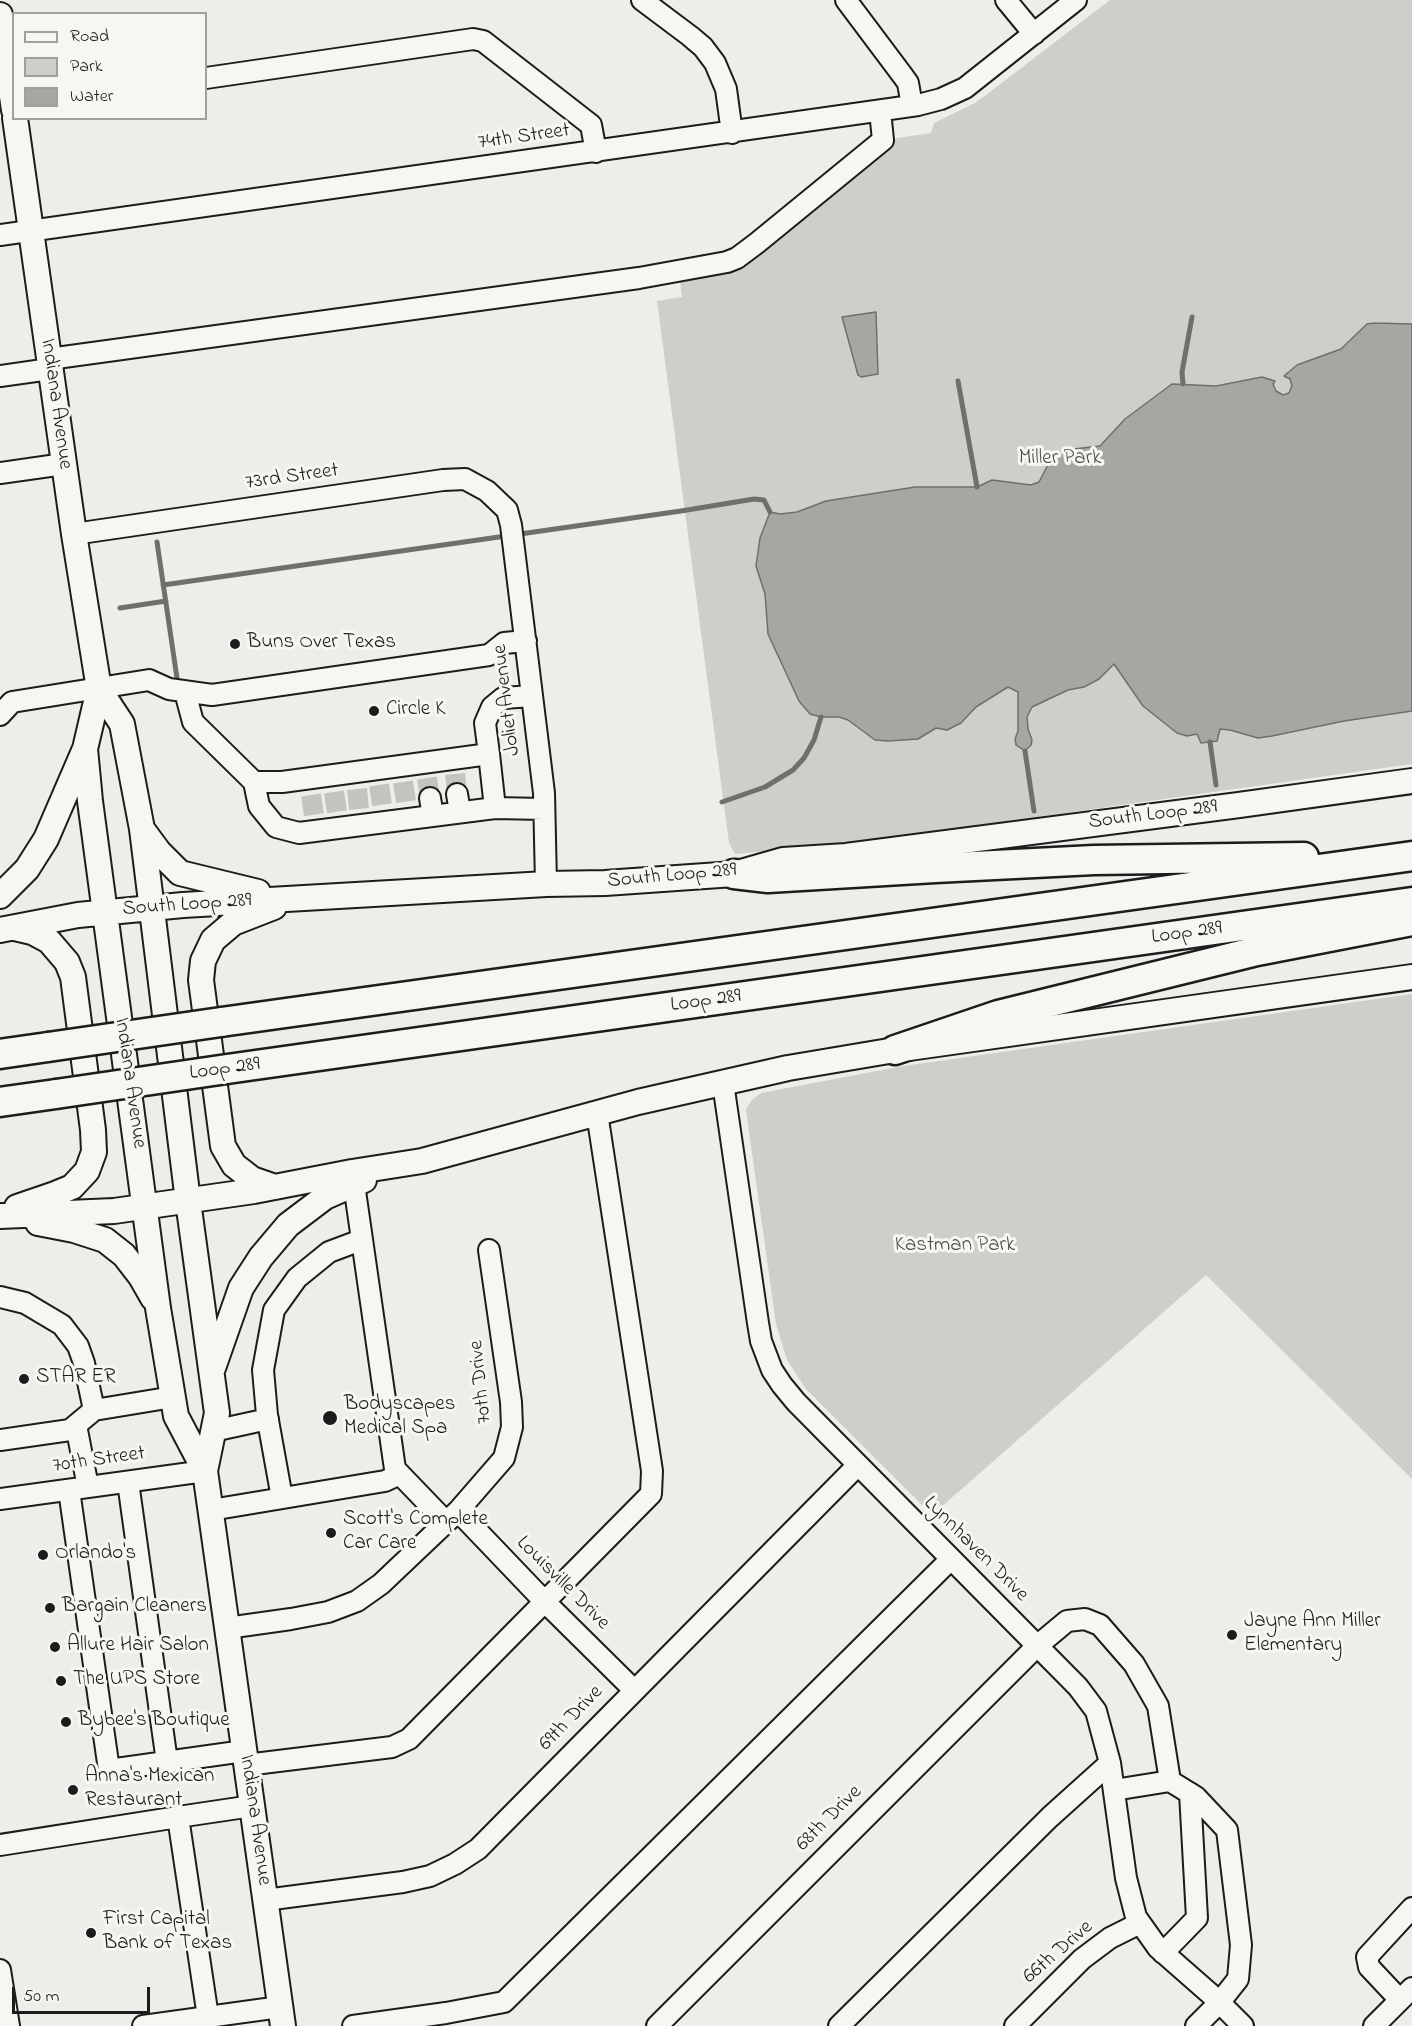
<!DOCTYPE html>
<html>
<head>
<meta charset="utf-8">
<style>
	body { margin:0 }
	#map { position:relative; width:1412px; height:2026px; overflow:hidden; background:#edede9; font-family:"Indie Flower",sans-serif }
	canvas { display:block }
	.legend { position:absolute; left:12px; top:12px; width:195px; height:108px; box-sizing:border-box; background:#f6f6f2; border:2px solid #9f9f9c; margin:0; padding:8px 10px; list-style:none; font-size:18px; color:#1c1c1c }
	.legend li { display:flex; align-items:center; gap:12px; height:30px }
	.legend b { width:30px; border:2px solid #9f9f9c }
	.scale { position:absolute; left:12px; top:1987px; width:138px; height:27px; box-sizing:border-box; border:3px solid #1c1c1c; border-top:0; padding-left:8px; font-size:18px; line-height:21px; white-space:nowrap; color:#1c1c1c; -webkit-text-stroke:4px #f6f6f2; paint-order:stroke }
</style>
</head>
<body>
<div id="map">
<canvas width="1412" height="2026"></canvas>
<ul class="legend">
<li><b style="height:8px;background:#f6f6f2"></b>Road</li>
<li><b style="height:16px;background:#cececb"></b>Park</li>
<li><b style="height:16px;background:#a6a6a3"></b>Water</li>
</ul>
<div class="scale">50 m</div>
</div>
<script>
const c = document.querySelector('canvas').getContext('2d');
c.lineJoin = 'round';
function fillPath(path, color) {
  c.fillStyle = color;
  c.fill(path, 'evenodd');
}
function shape(rows) {
  const path = new Path2D();
  for (const r of rows) {
    path.moveTo(r[0], r[1]);
    for (let i = 2; i < r.length; i += 2) path.lineTo(r[i], r[i + 1]);
  }
  return path;
}
function stroke(path, color, width, dash) {
  c.strokeStyle = color;
  c.lineWidth = width;
  c.lineCap = dash ? 'butt' : 'round';
  c.setLineDash(dash || []);
  c.stroke(path);
}
function label(font, color, halo, rows, align = 'center') {
  c.font = font + ' "Indie Flower",sans-serif';
  c.lineWidth = 6;
  c.setLineDash([]);
  c.textBaseline = 'middle';
  c.strokeStyle = halo;
  c.fillStyle = color;
  for (const [text, x, y, turn = 0] of rows) {
    c.save();
    c.translate(x, y);
    c.rotate((+turn || 0) * Math.PI / 180);
    c.textAlign = isNaN(turn) ? turn : align;
    if (halo) c.strokeText(text, 0, 0);
    c.fillText(text, 0, 0);
    c.restore();
  }
}
fillPath(shape([
	[1110,0,1412,0,1412,764,845,844,735,854,729,843,657,301,682,297,680,280,731,273,897,138,931,133,934,123,975,103,986,95],
	[1412,994,1412,1479,1206,1275,932,1515,806,1389,787,1360,776,1324,746,1110,752,1100,761,1093,903,1066]
]), '#cececb');
const water = shape([
	[876,312,878,374,861,377,858,375,842,317,876,312],
	[1375,323,1412,324,1412,711,1344,721,1272,736,1258,738,1230,730,1220,729,1217,741,1201,743,1197,734,1187,736,1177,733,1143,706,1114,664,1099,679,1084,687,1068,690,1032,707,1027,717,1028,729,1032,740,1031,745,1025,751,1016,745,1015,739,1018,731,1018,692,1008,687,976,707,961,723,947,730,936,728,918,739,888,741,875,740,848,720,839,717,821,717,810,714,799,701,768,634,765,594,756,566,760,538,770,512,780,514,797,512,826,501,915,487,977,487,992,480,1031,485,1039,482,1051,459,1065,450,1100,446,1125,419,1172,384,1216,386,1262,377,1275,381,1273,384,1276,391,1283,395,1289,393,1292,386,1290,379,1284,376,1297,365,1341,349,1367,324,1375,323]
]);
fillPath(water, '#a6a6a3');
stroke(water, '#6f6f6d', 1.5);
stroke(shape([
	[958,381,977,487],
	[1183,384,1182,372,1192,317],
	[157,542,178,685],
	[163,585,681,511,754,499,764,500,770,512],
	[120,608,166,601],
	[1210,742,1216,785],
	[1025,751,1034,811],
	[722,802,765,787,793,770,804,758,814,740,821,717]
]), '#6f6f6d', 5);
stroke(shape([
	[455,774,457,794],
	[427,778,430,798],
	[403,782,406,802],
	[379,785,382,805],
	[357,789,359,809],
	[334,792,337,812],
	[311,795,314,815]
]), '#c3c3c0', 20, [20, 10]);
const minor = shape([
	[642,0,690,36,703,47,715,63,726,89,732,133],
	[846,0,903,76,908,83,912,106],
	[1006,0,1034,34],
	[206,78,473,39,483,41,591,125,596,152],
	[0,235,918,105,941,99,965,88,1076,0],
	[49,359,639,278,727,262,737,258,757,243,883,140,880,111],
	[0,376,50,369],
	[0,473,64,464],
	[74,534,443,480,465,479,487,491,507,510,511,525,544,793,546,884],
	[185,692,193,722,254,782,282,782,489,754,485,723,492,707,503,698,532,696],
	[0,715,12,702,149,680,169,689,212,695,489,655,504,643,526,641],
	[489,754,495,808],
	[254,782,259,806,276,827,299,833,495,808,544,809],
	[457,794,460,812],
	[430,798,433,816],
	[723,1083,758,1323,761,1341,772,1370,782,1385,796,1402,1078,1687,1096,1711,1110,1763,1126,1878,1136,1917,1158,1948,1215,1998,1243,2026],
	[354,1184,395,1469,446,1522],
	[0,1297,25,1303,62,1325,78,1346,84,1363,94,1410],
	[76,1425,88,1487],
	[213,1431,268,1419],
	[0,1440,70,1430,94,1410,173,1397],
	[128,1482,167,1762],
	[69,1490,109,1770,244,1751],
	[282,1498,267,1415,263,1370,274,1310,297,1278,329,1252,361,1240],
	[0,1499,205,1471],
	[211,1510,385,1481,400,1474],
	[458,1511,545,1602,634,1690],
	[227,1628,291,1619,328,1612,357,1601,381,1584,458,1511,504,1458,512,1427,511,1402,489,1250],
	[246,1765,392,1747,409,1739,651,1494,652,1471,597,1113],
	[1170,1781,1196,1797,1227,1830,1241,1945,1238,1979,1219,2003,1196,2026],
	[0,1845,178,1817],
	[265,1900,403,1882,430,1876,455,1864,478,1849,858,1465],
	[1163,1953,1197,1918,1190,1793],
	[0,1970,9,2026],
	[1400,2000,1369,1967,1367,1957,1412,1908],
	[208,2017,178,1817,252,1806],
	[143,2026,280,2007],
	[353,2026,446,2013,504,2002,951,1559],
	[657,2026,1037,1646,1067,1621,1085,1619,1100,1625,1134,1664,1158,1706,1170,1781,1114,1790],
	[839,2026,1050,1817,1110,1763],
	[1015,2026,1082,1959,1110,1938,1140,1923],
	[1374,2026,1412,1988]
]);
const major = shape([
	[0,15,14,110],
	[15,118,74,534,99,689,85,749,90,801,158,1308,176,1416,205,1471],
	[99,689,122,724,142,829,188,1201,217,1413,205,1471,283,2026],
	[142,829,159,852,180,873,258,892],
	[0,896,27,869,46,839,84,751],
	[274,907,233,923,213,940,203,961,201,980,223,1146,234,1165,252,1179,275,1187],
	[15,928,32,932,49,941,67,962,73,977,93,1130,94,1152,87,1171,72,1187,55,1194,17,1207],
	[0,930,78,915,183,905,546,884,605,883,734,874,783,860,846,856,1239,805,1412,781],
	[0,1216,114,1211,254,1191,352,1172,422,1161,638,1102,788,1068,895,1050,1412,977],
	[38,1223,74,1230,105,1240,124,1255,141,1277,153,1298],
	[213,1368,241,1288,261,1257,288,1225,325,1197,364,1180]
]);
const highway = shape([
	[734,874,768,878,935,868,1094,860,1304,857],
	[221,1022,1412,856],
	[895,1050,998,1015,1257,951,1412,921],
	[0,1054,48,1047],
	[227,1069,1412,902],
	[0,1102,56,1094]
]);
stroke(minor, '#1c1c1c', 24);
stroke(major, '#1c1c1c', 28);
stroke(highway, '#1c1c1c', 33);
stroke(minor, '#f6f6f2', 20);
stroke(major, '#f6f6f2', 24);
stroke(highway, '#f6f6f2', 28);
const highwayBridge = shape([
	[48,1047,221,1022],
	[56,1094,227,1069]
]);
stroke(highwayBridge, '#1c1c1c', 33, []);
stroke(highwayBridge, '#f6f6f2', 28);
for (const [x, y, r, color] of [
	[235,644,6,"#1c1c1c"],
	[374,711,6,"#1c1c1c"],
	[24,1379,6,"#1c1c1c"],
	[330,1418,8,"#1c1c1c"],
	[331,1533,6,"#1c1c1c"],
	[43,1555,6,"#1c1c1c"],
	[50,1608,6,"#1c1c1c"],
	[1232,1635,6,"#1c1c1c"],
	[55,1647,6,"#1c1c1c"],
	[61,1681,6,"#1c1c1c"],
	[66,1722,6,"#1c1c1c"],
	[73,1790,6,"#1c1c1c"],
	[91,1933,6,"#1c1c1c"]
]) {
  const dot = new Path2D();
  dot.arc(x, y, r, 0, 2 * Math.PI);
  c.fillStyle = color;
  c.fill(dot);
  stroke(dot, '#f6f6f2', 2);
}
label('21px', '#1c1c1c', '#f6f6f2', [
	["74th Street",524,138,-8],
	["Indiana Avenue",55,404,82],
	["73rd Street",292,478,-8],
	["Joliet Avenue",508,700,-97],
	["South Loop 289",1153,816,-7],
	["South Loop 289",672,877,-5],
	["South Loop 289",187,906,-4],
	["Loop 289",1187,934,-8],
	["Loop 289",706,1002,-8],
	["Loop 289",225,1070,-8],
	["Indiana Avenue",129,1083,82],
	["70th Drive",482,1382,-96],
	["70th Street",99,1461,-8],
	["Lynnhaven Drive",975,1550,45],
	["Louisville Drive",562,1584,45],
	["69th Drive",572,1719,-46],
	["68th Drive",830,1819,-45],
	["Indiana Avenue",254,1820,82],
	["66th Drive",1059,1953,-41]
]);
label('21px', '#515151', '#f6f6f2', [
	["Miller Park",1060,460],
	["Kastman Park",955,1247]
]);
label('21px', '#1c1c1c', '#f6f6f2', [
	["Buns Over Texas",247,644],
	["Circle K",386,711],
	["STAR ER",36,1379],
	["Bodyscapes",344,1406],
	["Medical Spa",344,1430],
	["Scott's Complete",343,1521],
	["Car Care",343,1545],
	["Orlando's",55,1555],
	["Bargain Cleaners",62,1608],
	["Jayne Ann Miller",1244,1623],
	["Elementary",1244,1647],
	["Allure Hair Salon",67,1647],
	["The UPS Store",73,1681],
	["Bybee's Boutique",78,1722],
	["Anna's Mexican",85,1778],
	["Restaurant",85,1802],
	["First Capital",103,1921],
	["Bank of Texas",103,1945]
], 'left');
</script>
</body>
</html>
